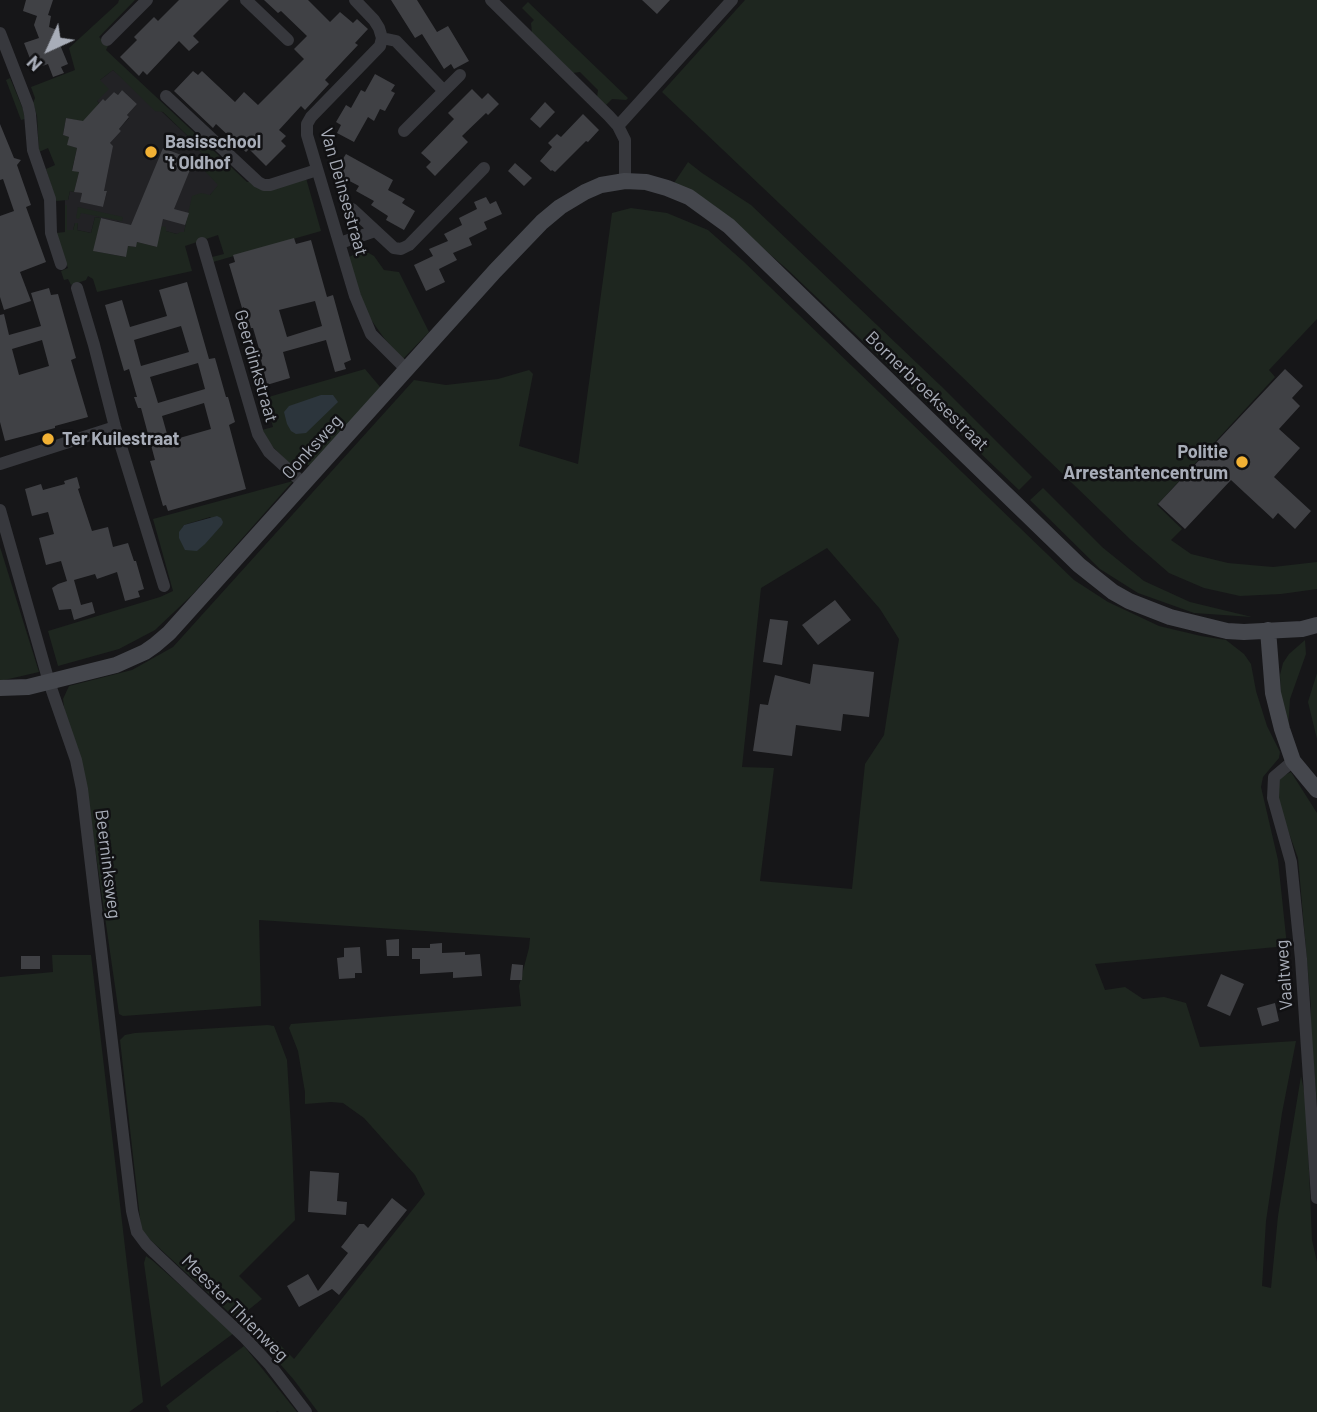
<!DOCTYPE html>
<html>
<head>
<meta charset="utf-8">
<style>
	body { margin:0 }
	#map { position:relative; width:1317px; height:1412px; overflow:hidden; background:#161618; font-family:Barlow,sans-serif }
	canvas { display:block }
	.north { position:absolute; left:14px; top:14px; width:70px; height:70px; -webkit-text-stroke:5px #111113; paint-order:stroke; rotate:225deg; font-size:19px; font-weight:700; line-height:28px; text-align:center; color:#a8adb8 }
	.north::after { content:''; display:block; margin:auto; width:24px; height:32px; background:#a8adb8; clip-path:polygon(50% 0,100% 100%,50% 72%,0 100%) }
</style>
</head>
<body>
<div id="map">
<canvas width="1317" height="1412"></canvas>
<div class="north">N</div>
</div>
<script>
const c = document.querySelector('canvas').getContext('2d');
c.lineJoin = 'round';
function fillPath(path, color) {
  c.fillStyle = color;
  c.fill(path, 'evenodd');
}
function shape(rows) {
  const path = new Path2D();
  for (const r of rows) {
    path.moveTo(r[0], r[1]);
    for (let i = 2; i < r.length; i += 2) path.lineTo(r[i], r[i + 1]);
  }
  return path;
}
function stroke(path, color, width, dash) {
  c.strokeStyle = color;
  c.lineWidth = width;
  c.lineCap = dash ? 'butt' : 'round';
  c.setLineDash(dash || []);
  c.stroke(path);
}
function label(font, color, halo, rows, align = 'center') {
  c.font = font + ' Barlow,sans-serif';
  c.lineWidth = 5;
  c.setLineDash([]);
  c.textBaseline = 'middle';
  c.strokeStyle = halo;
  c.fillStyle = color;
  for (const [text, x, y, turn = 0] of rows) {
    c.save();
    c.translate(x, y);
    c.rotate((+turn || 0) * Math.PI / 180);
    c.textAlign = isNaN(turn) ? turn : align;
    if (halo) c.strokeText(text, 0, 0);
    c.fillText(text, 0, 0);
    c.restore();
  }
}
fillPath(shape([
	[113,70,162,112,192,140,195,146,208,159,202,167,219,185,210,195,189,213,184,232,177,234,165,231,166,228,139,231,120,222,95,217,91,233,77,230,78,223,75,223,73,230,67,230,67,205,65,205,65,200,68,200,70,191,82,193,81,202,103,207,107,192,104,191,104,144,110,143,121,131,119,129,129,118,127,115,137,104,122,90,118,95,114,92,105,101,99,103,97,101,100,80]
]), '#222225');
fillPath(shape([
	[119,0,135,0,99,37,108,46,106,50,247,182,306,178,321,231,213,262,212,257,224,254,218,235,185,246,192,271,97,292,93,279,88,276,86,280,71,285,68,279,64,280,61,271,68,268,56,237,56,233,65,232,65,205,67,205,67,230,73,230,75,223,78,223,77,230,91,233,95,217,101,218,94,251,125,257,128,246,135,247,137,242,157,247,141,222,166,227,166,231,177,234,180,232,184,232,192,196,201,193,210,195,218,185,201,167,207,159,195,146,192,140,163,112,155,111,113,70,100,80,109,89,97,101,99,103,86,122,66,118,63,135,69,137,68,145,77,148,72,170,79,172,74,192,70,191,68,200,56,201,46,169,55,165,48,148,39,152,37,116,33,103,35,98,31,87,75,70,69,48,118,3],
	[745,0,1317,0,1317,319,1269,370,1275,377,1157,505,1182,529,1171,540,1191,554,1228,563,1273,567,1317,562,1317,589,1281,594,1240,596,1204,588,1169,573,1131,540,958,373,662,92],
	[528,2,628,98,626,100,612,99,606,105,597,97,598,90,580,72,573,73,532,33,531,23,534,20,522,8],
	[10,78,23,109,25,119,21,120,6,80],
	[688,162,702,173,751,205,941,386,1032,477,1019,490,788,270,712,204,674,183],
	[78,207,123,217,122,221,81,213,79,219,76,218],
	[631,208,667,213,708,230,743,261,1074,580,1108,602,1159,626,1201,636,1226,640,1244,654,1251,664,1256,691,1267,726,1280,752,1279,758,1263,777,1261,787,1278,860,1287,946,1095,964,1105,990,1125,987,1143,999,1164,997,1186,1003,1200,1047,1296,1041,1282,1113,1266,1221,1262,1286,1271,1288,1278,1216,1301,1076,1306,1101,1312,1240,1317,1262,1317,1412,318,1412,294,1380,261,1342,264,1329,294,1359,425,1194,415,1175,364,1118,343,1103,331,1102,305,1104,305,1092,298,1051,289,1028,291,1024,521,1006,519,986,529,948,530,938,259,920,261,1006,123,1016,119,1014,86,786,65,714,63,699,69,686,132,670,173,647,414,380,446,385,498,379,529,370,533,374,519,446,578,464,612,213],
	[827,548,880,609,899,639,884,735,865,764,852,889,760,881,774,768,742,767,761,588],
	[367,252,374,256,384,270,399,272,429,332,403,359,384,338,367,314,345,259,353,255],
	[365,369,381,388,311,465,291,465,266,440,262,430,273,427,265,398],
	[293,481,192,595,155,630,119,649,58,666,48,631,160,597,173,591,153,519],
	[210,517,222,525,197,551,182,528,184,525],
	[1043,488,1102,547,1144,581,1190,602,1252,617,1194,613,1138,593,1100,569,1030,500],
	[0,547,39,672,0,681],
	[1305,640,1306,654,1290,699,1288,728,1281,695,1280,675,1283,663,1289,654],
	[1317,673,1317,739,1308,702],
	[1291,772,1317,813,1317,1106,1311,1031,1311,1007,1298,858,1278,803,1279,778],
	[52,955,91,955,143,1402,129,1412,0,1412,0,977,53,972],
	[268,1025,274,1026,287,1060,292,1145,295,1220,239,1276,262,1299,247,1311,234,1317,144,1234,141,1227,120,1040,125,1035,135,1033],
	[146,1256,153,1261,234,1333,161,1387,144,1263],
	[244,1346,297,1412,279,1412,277,1411,276,1412,170,1412,166,1406,212,1370]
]), '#1e261f');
fillPath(shape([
	[321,395,333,395,338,402,306,433,296,434,291,431,287,424,284,412,289,406],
	[217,516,221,518,223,522,222,525,205,544,197,551,185,550,179,538,179,532,182,528,184,525]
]), '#2c353c');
fillPath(shape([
	[26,0,53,0,48,15,51,16,49,27,57,30,61,39,58,40,68,64,61,67,64,73,53,77,48,64,34,69,24,43,39,38,34,25,37,16,23,11],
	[179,0,229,0,193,36,199,42,189,51,179,41,147,75,143,71,139,76,120,57,137,40,134,37,154,17,158,21],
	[264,0,308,0,330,22,340,12,353,23,357,19,368,29,355,43,358,45,325,80,329,84,305,110,301,106,279,130,286,136,281,141,286,146,266,166,249,149,246,152,216,124,213,128,174,91,193,71,198,75,202,71,235,102,244,92,258,105,304,59,294,49,307,36,281,11,278,13],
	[391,0,417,0,437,32,448,26,469,61,454,69,451,64,444,69,422,34,415,38],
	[642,0,670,0,657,14],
	[375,74,395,85,391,91,395,93,385,111,380,109,374,121,368,117,354,142,337,133,341,125,336,122,346,105,351,108,361,90,365,92],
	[472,89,482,99,488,93,499,104,488,115,486,113,462,136,468,142,435,176,426,167,431,162,421,153,454,119,448,113],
	[122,90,137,104,127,115,129,117,119,129,121,131,110,143,113,146,104,191,107,191,103,207,80,202,82,193,74,192,79,172,72,171,77,148,67,145,69,137,63,135,66,118,83,121,103,99,105,101,114,92,118,95],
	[545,102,555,112,540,128,530,119],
	[583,114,599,130,588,142,586,141,555,172,552,170,551,171,540,161,552,147,548,143,557,134,561,137],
	[0,124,14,158,21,160,17,165,31,205,26,207,46,262,20,272,31,301,4,310,0,297,0,216,14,211,3,179,0,180],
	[163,148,194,160,174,209,189,213,185,225,163,219,157,247,137,242,136,247,128,246,126,257,93,251,101,218,131,225],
	[346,154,393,180,388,190,405,199,402,203,415,211,404,230,386,220,388,216,371,205,374,201,356,191,359,186,340,176,345,168,339,165],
	[515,163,532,178,524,186,508,171],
	[486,197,490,204,496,201,502,214,484,222,487,229,469,238,472,245,453,253,457,260,439,269,445,282,426,291,414,265,433,256,429,249,448,241,444,234,462,225,459,218,477,209,474,202],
	[294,238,296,244,311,240,327,297,333,295,351,360,344,363,346,369,335,372,326,340,283,352,290,378,270,384,267,384,261,360,262,359,253,328,251,328,244,307,242,308,229,264,235,262,233,255],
	[315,301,322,326,287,337,279,310],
	[187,282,209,359,215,358,226,397,228,397,235,422,229,425,246,489,168,511,166,505,163,506,150,461,155,460,141,408,138,408,134,397,137,397,129,369,124,371,105,305,122,300,130,327,167,316,159,290],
	[181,326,189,352,141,366,134,340],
	[198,363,205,389,158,403,150,377],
	[204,403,211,429,169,441,162,416],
	[49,288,51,295,58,294,76,358,71,360,88,417,55,426,55,428,5,441,0,422,0,315,4,314,9,335,41,326,31,293],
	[42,340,49,366,19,375,12,349],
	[1285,369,1303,386,1292,398,1300,406,1279,429,1300,448,1274,477,1311,511,1295,529,1278,513,1273,519,1231,480,1185,529,1158,504],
	[77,477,80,488,78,489,92,531,108,527,113,547,128,543,134,561,136,561,144,589,138,591,140,597,125,601,117,572,97,579,95,574,74,580,81,605,92,602,95,613,74,620,71,609,59,610,52,588,58,584,67,581,61,561,46,565,39,538,54,534,48,512,32,516,25,489,41,484,43,490,65,484,64,481],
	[835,600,851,620,818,645,802,625],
	[770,619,788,621,782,665,763,662],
	[813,664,874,672,869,717,843,714,841,731,796,725,792,756,753,751,760,704,768,705,775,675,810,684],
	[399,939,399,956,387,956,386,940],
	[442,943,442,953,465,952,465,955,480,954,482,976,453,978,453,972,420,974,420,959,412,959,412,948,430,948,430,944],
	[360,947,362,973,355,973,355,978,339,979,337,958,344,957,344,948],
	[21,956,40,956,40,969,21,969],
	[512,964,523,965,522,980,510,980],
	[1221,974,1244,984,1230,1016,1207,1006],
	[1275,1003,1279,1021,1262,1026,1257,1008],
	[310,1171,339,1173,337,1201,347,1202,346,1215,308,1212],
	[392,1198,407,1210,339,1295,332,1289,299,1307,287,1286,308,1274,318,1291,348,1253,341,1247,359,1224,364,1224,368,1228]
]), '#404145');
stroke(shape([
	[246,0,288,40],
	[355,0,374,20,379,28,382,38,380,46,311,117,307,124,307,135,355,296,371,334,407,370],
	[491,0,609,116,618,126,625,140,625,181],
	[0,33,28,105,30,114,33,150,50,199,51,233,61,264],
	[382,38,396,41,444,91],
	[107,40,147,0],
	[166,96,258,182,264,185,270,185,317,170],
	[618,126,732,0],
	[404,131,460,75],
	[352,209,394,248,401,249,409,245,484,168],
	[202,243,258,434,269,452,304,484],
	[340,243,375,231],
	[77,288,94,345,115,427,164,586],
	[0,464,115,427],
	[0,510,49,682,76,760,82,789,132,1211,137,1232,146,1244,155,1253,245,1338,270,1365,306,1412],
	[1293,761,1274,777,1273,798,1291,862,1301,959,1317,1198]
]), '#37383d', 12);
stroke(shape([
	[1268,630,1273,693,1282,729,1293,761,1317,790],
	[0,688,28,687,116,665,145,652,155,645,169,633,495,271,542,222,560,207,585,192,601,185,625,181,646,182,667,188,689,197,729,226,1079,565,1113,592,1129,601,1170,617,1227,631,1244,632,1302,629,1317,625]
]), '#45474d', 16);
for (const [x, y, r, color] of [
	[151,152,7,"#f2b134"],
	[48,439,7,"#f2b134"],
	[1242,462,7,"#f2b134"]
]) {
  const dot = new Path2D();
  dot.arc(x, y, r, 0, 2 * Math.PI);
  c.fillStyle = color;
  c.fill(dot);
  stroke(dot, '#111113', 2.5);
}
label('bold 18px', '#a8adb8', '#111113', [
	["Basisschool",165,142],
	["'t Oldhof",165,163],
	["Ter Kuilestraat",62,439],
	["Politie",1228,452,"right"],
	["Arrestantencentrum",1228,473,"right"]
], 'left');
label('18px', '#a8adb8', '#111113', [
	["Van Deinsestraat",344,192,74],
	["Geerdinkstraat",256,366,74],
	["Bornerbroeksestraat",927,391,44],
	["Oonksweg",312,447,-48],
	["Beerninksweg",108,864,83],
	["Vaaltweg",1284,975,-94],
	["Meester Thienweg",235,1308,45]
]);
</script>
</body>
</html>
